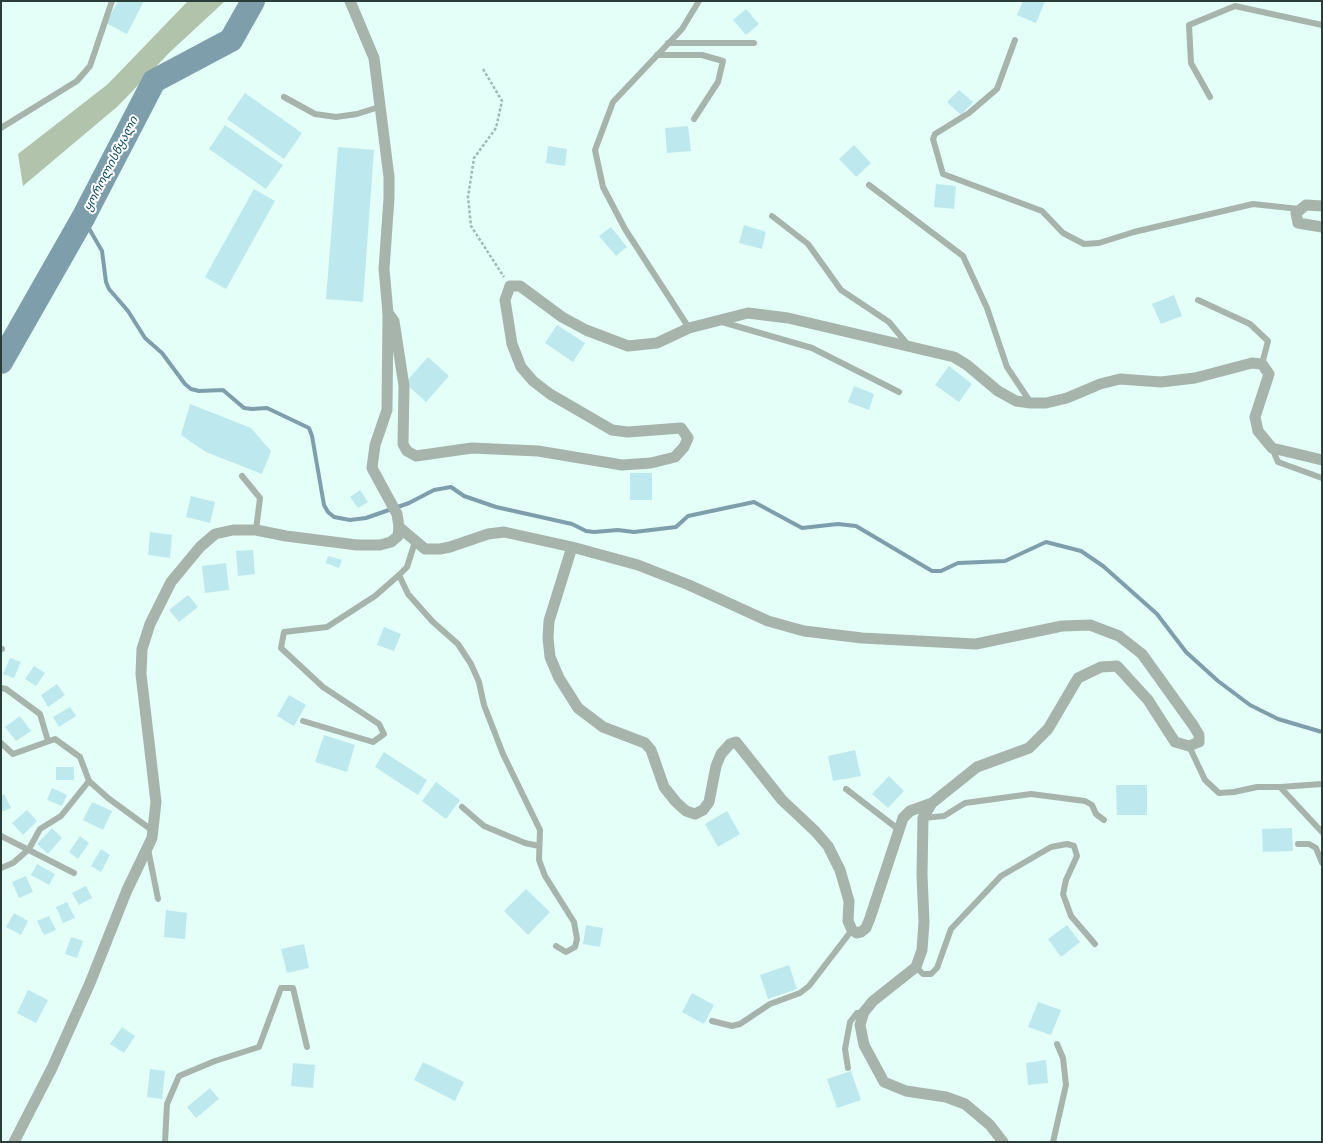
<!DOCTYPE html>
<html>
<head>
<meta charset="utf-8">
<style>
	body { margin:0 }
	#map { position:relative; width:1323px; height:1143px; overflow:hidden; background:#e4fef8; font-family:Figtree,sans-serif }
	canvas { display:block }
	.frame { position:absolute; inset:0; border:2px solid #2b3d39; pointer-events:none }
</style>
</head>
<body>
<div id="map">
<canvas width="1323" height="1143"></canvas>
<div class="frame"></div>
</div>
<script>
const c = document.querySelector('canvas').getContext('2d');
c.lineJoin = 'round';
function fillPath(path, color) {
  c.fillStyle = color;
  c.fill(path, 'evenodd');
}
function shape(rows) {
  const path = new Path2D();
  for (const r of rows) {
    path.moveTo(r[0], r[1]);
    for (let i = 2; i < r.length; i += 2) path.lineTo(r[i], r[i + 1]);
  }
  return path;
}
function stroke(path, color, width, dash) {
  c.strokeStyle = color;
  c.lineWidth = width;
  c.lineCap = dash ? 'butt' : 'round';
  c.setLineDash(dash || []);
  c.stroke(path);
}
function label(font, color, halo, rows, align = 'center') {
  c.font = font + ' Figtree,"Noto Sans Georgian",sans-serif';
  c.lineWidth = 4;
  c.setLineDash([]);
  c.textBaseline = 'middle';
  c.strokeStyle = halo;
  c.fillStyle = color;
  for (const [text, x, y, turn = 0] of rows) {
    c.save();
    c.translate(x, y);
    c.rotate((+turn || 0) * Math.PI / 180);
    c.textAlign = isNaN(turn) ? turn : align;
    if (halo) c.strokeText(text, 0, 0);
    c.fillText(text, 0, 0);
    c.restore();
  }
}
fillPath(shape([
	[188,1,225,1,170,52,118,106,23,186,18,154,108,84]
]), '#b1c3aa');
stroke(shape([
	[83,218,102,251,106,282,109,289,128,311,145,338,162,353,185,384,191,389,199,391,223,390,244,408,252,409,267,408,309,428,312,436,324,505,328,512,334,517,350,520,366,518,409,503,434,490,451,487,464,496,496,507,572,524,586,531,594,532,618,530,634,532,676,527,688,516,754,502,802,528,838,524,856,526,932,571,941,571,958,563,1005,561,1046,542,1081,551,1103,566,1157,614,1186,652,1218,681,1250,705,1278,719,1322,732]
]), '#7f9eac', 4);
stroke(shape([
	[1,362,83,218,154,81,231,40,253,1]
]), '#7f9eac', 24);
fillPath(shape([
	[118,1,144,1,127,34,106,23],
	[1023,1,1045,1,1036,23,1017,15],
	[746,9,759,24,746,35,733,20],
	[959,90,973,102,961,115,947,102],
	[245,93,302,133,284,159,227,119],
	[225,125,283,165,266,189,209,149],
	[688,126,691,151,667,153,665,128],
	[854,145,871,163,856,177,839,159],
	[548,146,567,149,565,166,546,163],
	[338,147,374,150,363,302,326,299],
	[936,184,956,186,954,209,934,207],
	[254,189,275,201,226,289,205,277],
	[744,225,766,232,762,249,739,243],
	[611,227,627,247,616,256,599,236],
	[1174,295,1182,316,1161,324,1152,304],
	[557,325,585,343,573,362,545,343],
	[428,357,449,376,426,402,405,383],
	[949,366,972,384,959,402,935,385],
	[854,386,874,394,869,410,848,402],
	[190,404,251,428,271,451,262,474,206,452,181,435],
	[630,473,652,473,652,500,630,500],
	[360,490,368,502,358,508,350,497],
	[191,496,215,502,210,523,186,517],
	[150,532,172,535,170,558,148,555],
	[253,550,255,574,238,576,236,551],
	[328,556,342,560,339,568,326,563],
	[226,563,229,590,205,593,202,566],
	[188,595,198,607,179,622,169,610],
	[384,627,401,634,394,651,377,645],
	[10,658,21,662,14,678,3,674],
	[34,666,45,673,36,686,25,679],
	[57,684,65,695,48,707,41,695],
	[289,695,306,705,294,726,277,716],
	[70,707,76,716,59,727,53,717],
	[20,716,31,731,16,741,5,727],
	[324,735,355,745,347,772,315,762],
	[855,750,861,776,833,781,828,756],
	[384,752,427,780,418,795,375,767],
	[56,767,74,767,74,780,56,780],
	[889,776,904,791,888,808,872,794],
	[436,782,460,800,446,819,422,801],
	[1116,785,1147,785,1147,815,1117,815],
	[52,788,67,795,62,806,47,800],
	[4,794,11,808,1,812,1,796],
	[92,802,112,811,103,830,83,820],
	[27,810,37,821,23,835,12,823],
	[727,811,740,834,718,847,705,824],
	[52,828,62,838,48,854,37,844],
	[1292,828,1293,851,1263,852,1262,829],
	[80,836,89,843,78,859,69,852],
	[101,849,110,855,101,872,91,866],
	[37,864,55,874,49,885,31,875],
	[26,876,33,892,19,898,12,882],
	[86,886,92,898,79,905,72,893],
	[526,889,550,912,528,935,504,911],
	[67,902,75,918,63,923,56,907],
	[166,910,187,913,185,939,164,937],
	[14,913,28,921,21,935,6,927],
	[49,916,56,930,44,935,37,921],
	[586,925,603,928,600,947,583,944],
	[1067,925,1080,942,1061,957,1048,939],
	[71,937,83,941,77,958,65,954],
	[304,944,309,968,287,973,281,949],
	[789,965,797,989,768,999,760,975],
	[28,990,48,1000,36,1023,17,1013],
	[692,993,714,1005,704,1024,682,1012],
	[1038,1002,1061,1010,1051,1035,1028,1027],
	[122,1027,135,1036,124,1053,110,1044],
	[1046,1060,1048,1083,1028,1085,1026,1063],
	[423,1062,464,1082,455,1101,414,1080],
	[293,1063,315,1065,313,1088,291,1086],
	[150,1069,165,1071,162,1099,147,1097],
	[851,1071,861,1100,837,1108,827,1079],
	[210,1088,219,1099,196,1118,187,1107]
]), '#bde9ee');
stroke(shape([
	[483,69,502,101,496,128,474,158,468,197,471,226,504,277]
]), '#a2b9b4', 2.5, [3, 2]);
stroke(shape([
	[1015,40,997,89,969,113,935,134,933,139,943,174,1042,211,1063,233,1084,244,1099,243,1134,232,1253,204,1299,209],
	[668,43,754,43],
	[657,55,702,55,723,61,718,82,694,119],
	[284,97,315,114,336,117,357,114,379,107],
	[1210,97,1191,63,1189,25,1235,6,1322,25],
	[1,128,77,81,90,66,112,1],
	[869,185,963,256,987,308,1007,367,1031,403],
	[772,216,808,244,841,290,889,322,908,345],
	[1198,300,1250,324,1268,341,1262,364],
	[722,322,812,348,899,392],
	[689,328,625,229,603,187,595,150,613,102,682,29,699,1],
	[1272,448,1278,462,1322,478],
	[242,476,260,498,256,530],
	[415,542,407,567,399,575,408,594,433,622,458,644,471,664,479,682,484,705,503,754,540,830,539,860,545,876,574,922,577,939,575,947,566,952,556,946],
	[1,649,2,649],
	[1,688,6,689,40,714,48,741],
	[303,721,373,742,384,734,379,724,323,687,281,648,284,632,327,627,375,596,399,575],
	[1,743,13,754,55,739,80,757,89,781,108,798,153,831],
	[1189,746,1205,780,1219,793,1234,792,1257,787,1280,787,1322,832],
	[1280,787,1322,784],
	[846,789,898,829],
	[462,807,484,826,525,843,539,846],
	[923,818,944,816,965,803,1031,794,1085,801,1092,805,1096,814,1104,820],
	[1,836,74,873],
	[1298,844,1309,844,1316,848,1322,863],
	[148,849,158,899],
	[1,868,13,863,29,849,40,829,61,816,89,781],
	[916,967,923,974,931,974,937,968,951,929,1001,876,1051,847,1067,844,1074,846,1077,856,1066,880,1063,894,1071,916,1095,944],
	[712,1021,732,1026,740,1024,770,1004,800,993,809,986,852,930],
	[848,1068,845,1049,850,1022,857,1013,864,1012],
	[165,1142,167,1104,179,1076,215,1061,259,1047,281,988,293,988,307,1047],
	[1053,1142,1066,1085,1063,1058,1057,1044]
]), '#a7b4ac', 6);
stroke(shape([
	[350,1,374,58,389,177,389,198,384,269,388,313],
	[399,527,425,549,440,549,450,547,488,534,504,532,572,547,638,565,689,585,768,621,804,631,862,638,976,644,1062,626,1090,625,1119,636,1142,654,1193,725,1199,735,1199,742,1189,746,1175,742,1148,700,1117,666,1101,667,1078,678,1048,729,1029,748,977,767,932,803,910,811,903,818,870,918,866,928,861,932,857,933,852,930,848,921,849,901,840,870,828,846,815,831,782,800,736,742,730,744,721,754,716,766,709,802,703,810,695,814,686,811,676,802,664,787,651,750,645,743,603,727,578,708,559,678,550,657,548,638,549,621,572,547],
	[932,803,923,818,922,875,924,922,922,950,916,967,873,1001,864,1012,860,1025,864,1045,884,1082,906,1091,946,1097,965,1104,990,1125,1003,1142]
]), '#a7b4ac', 11);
stroke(shape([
	[1322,206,1306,205,1296,213,1298,223,1322,227],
	[14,1142,52,1068,90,983,127,890,152,838,156,802,141,674,142,649,150,624,171,582,200,547,215,534,233,530,256,530,286,536,357,545,380,545,391,542,398,536,399,527,397,514,372,468,375,445,387,410,388,313,394,321,404,386,403,444,407,451,416,456,472,448,538,451,622,465,651,463,675,457,684,447,688,438,681,428,628,432,612,430,550,394,533,381,521,367,512,344,505,300,510,286,520,286,562,317,586,330,628,346,657,343,689,328,748,313,788,318,954,357,967,365,998,391,1016,401,1031,403,1046,403,1067,398,1100,384,1120,379,1161,382,1195,378,1252,363,1262,364,1269,374,1255,417,1258,431,1272,448,1322,460]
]), '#a7b4ac', 11);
label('italic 12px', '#0d4c62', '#fff', [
	["ყოროლისწყალი",111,164,-63]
]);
</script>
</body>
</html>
